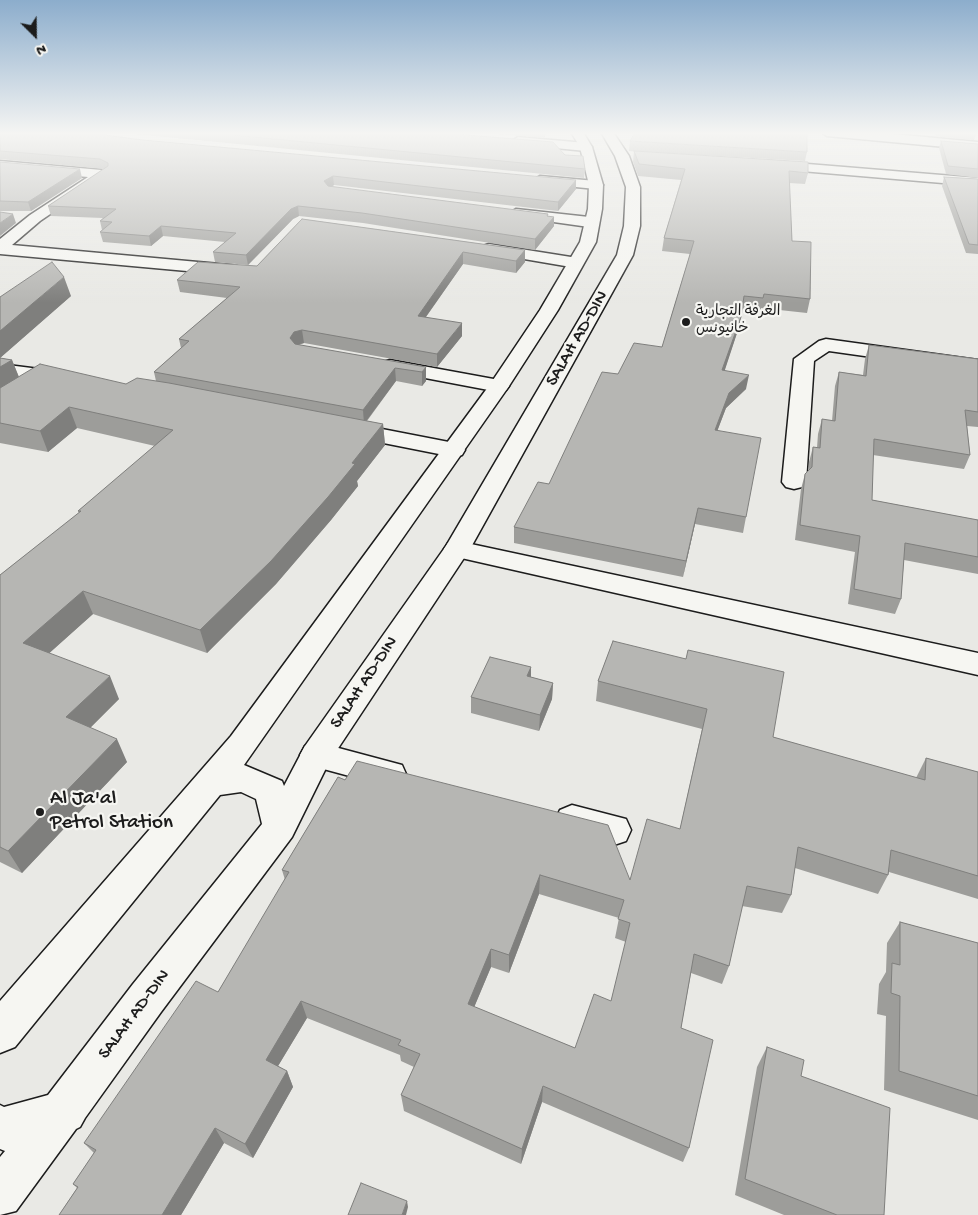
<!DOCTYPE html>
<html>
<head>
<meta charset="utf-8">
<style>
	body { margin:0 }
	#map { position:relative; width:978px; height:1215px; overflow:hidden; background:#e9e9e5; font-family:"Gochi Hand",sans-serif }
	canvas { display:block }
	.north { position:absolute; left:10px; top:10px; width:50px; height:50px; -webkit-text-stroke:4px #f6f6f2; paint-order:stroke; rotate:157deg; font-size:14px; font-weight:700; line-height:20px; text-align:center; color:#1c1c1c }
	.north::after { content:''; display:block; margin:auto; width:18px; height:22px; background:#1c1c1c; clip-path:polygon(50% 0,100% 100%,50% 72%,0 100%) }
</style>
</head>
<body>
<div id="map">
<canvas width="978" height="1215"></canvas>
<div class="north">N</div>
</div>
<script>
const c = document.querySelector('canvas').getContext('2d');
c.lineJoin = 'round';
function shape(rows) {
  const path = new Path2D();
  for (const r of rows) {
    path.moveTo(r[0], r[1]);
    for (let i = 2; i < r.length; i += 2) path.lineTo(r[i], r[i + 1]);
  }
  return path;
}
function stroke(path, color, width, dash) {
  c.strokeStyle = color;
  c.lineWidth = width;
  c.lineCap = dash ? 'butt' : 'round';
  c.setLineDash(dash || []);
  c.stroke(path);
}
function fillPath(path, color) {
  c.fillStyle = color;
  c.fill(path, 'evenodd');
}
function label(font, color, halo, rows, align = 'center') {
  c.font = font + ' "Gochi Hand","Playpen Sans Arabic",sans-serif';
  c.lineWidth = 4.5;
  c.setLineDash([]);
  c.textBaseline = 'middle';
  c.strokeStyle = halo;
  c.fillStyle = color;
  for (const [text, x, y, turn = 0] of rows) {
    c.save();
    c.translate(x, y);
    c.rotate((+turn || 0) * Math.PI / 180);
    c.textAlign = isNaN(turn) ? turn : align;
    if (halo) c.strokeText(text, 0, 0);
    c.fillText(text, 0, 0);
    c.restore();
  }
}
const minor = shape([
	[821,132,872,132,978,142,978,150,827,136,821,132],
	[518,137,586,143,592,147,586,151,514,144,512,141,518,137],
	[0,161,102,170,109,174,40,221,12,245,231,265,237,266,239,270,237,274,231,275,0,254,0,239,30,215,88,177,0,169,0,161],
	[771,161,978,178,978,186,766,168,764,165,771,161],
	[540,176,596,181,603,185,596,189,535,183,533,180,540,176],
	[516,209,589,217,597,222,589,227,511,216,509,213,516,209],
	[489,244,571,257,577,259,579,262,577,265,571,267,483,252,481,249,483,246,489,244],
	[826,339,978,360,978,372,829,351,814,361,806,482,802,487,794,489,786,487,782,482,794,359,819,341,826,339],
	[390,360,499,380,506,382,509,386,506,390,499,392,383,370,380,366,383,362,390,360],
	[0,364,63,372,70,374,73,378,70,382,63,384,0,376,0,364],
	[346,422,454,443,462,445,465,450,462,455,454,457,338,434,335,429,338,424,346,422],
	[457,541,978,653,978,675,448,555,444,549,448,543,457,541],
	[316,742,402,765,406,774,402,783,390,787,305,764,300,755,305,746,316,742],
	[572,805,626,819,631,830,626,841,614,845,560,830,555,820,560,810,572,805]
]);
const highway = shape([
	[571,132,583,132,592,147,603,185,602,209,596,242,558,310,509,386,244,765,282,781,284,786,305,746,446,546,617,255,624,226,626,187,615,156,601,132,613,132,629,156,640,187,640,226,633,255,470,549,329,762,292,837,161,1012,85,1118,80,1127,76,1129,16,1211,0,1215,0,1157,5,1151,0,1149,0,1105,4,1107,48,1095,133,984,262,824,256,799,241,792,220,795,15,1047,0,1053,0,1001,231,736,491,383,540,310,580,242,588,209,589,185,580,147,571,132]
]);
stroke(minor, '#1c1c1c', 3);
stroke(highway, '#1c1c1c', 3);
fillPath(minor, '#f6f6f2');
fillPath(highway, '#f6f6f2');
fillPath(shape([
	[0,132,143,140,576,189,558,211,334,185,331,187,554,217,554,226,535,250,363,223,299,216,293,219,248,265,215,262,213,252,225,242,163,236,151,246,103,242,100,232,102,230,100,221,103,218,51,216,48,206,104,169,0,159],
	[115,132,429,132,565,155,585,169,584,178],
	[474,132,547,132,544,138],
	[935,132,977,132,974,140,936,136],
	[630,141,807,152,805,161,629,151],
	[941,141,978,144,978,178,946,174,939,148],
	[634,151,808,173,805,184,789,183,792,241,810,299,807,313,761,308,760,312,742,309,738,330,724,371,746,389,726,408,717,431,746,517,743,533,695,524,683,577,514,543,514,527,549,484,618,374,662,347,690,254,662,251,664,238,681,180,638,176,633,162],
	[0,162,82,178,31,211,0,211],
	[944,177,978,179,978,254,966,253,942,186],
	[302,219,525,250,525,262,516,273,463,264,426,317,462,336,437,367,304,343,299,345,426,367,426,381,422,386,396,381,367,421,383,424,385,445,357,481,358,486,331,520,276,584,207,653,93,614,49,653,119,699,90,728,127,762,22,873,0,862,0,575,79,513,78,511,155,446,77,428,48,452,0,443,0,297,71,296,0,358,12,360,19,377,126,384,156,381,154,372,181,348,179,339,227,298,180,292,177,280,257,266],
	[869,345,978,359,978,427,967,426,970,455,964,469,873,455,872,500,978,520,978,574,904,560,901,599,895,614,848,604,855,552,795,540,801,489,805,474,809,471,809,462,813,447,817,448,818,434,822,419,832,421,835,386,839,372,863,375,865,359],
	[613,641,773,737,916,778,926,758,978,772,978,899,889,872,888,875,878,894,795,868,791,895,782,913,742,906,729,966,722,984,691,973,681,1028,689,1148,683,1162,542,1102,521,1164,404,1111,401,1095,414,1067,401,1061,400,1055,307,1018,278,1066,287,1071,293,1087,253,1158,224,1143,181,1215,59,1215,77,1188,73,1184,94,1153,84,1143,218,992,285,880,282,870,338,777,630,880,680,829,702,729,596,701,598,681],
	[539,894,619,918,615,938,626,942,611,1001,575,1048,474,1007,491,967,509,973],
	[531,667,531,677,553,683,552,699,539,731,471,713,471,697],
	[900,922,978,943,978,1120,884,1090,886,1016,877,1014,879,984,886,972,887,943],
	[767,1047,884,1215,784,1215,735,1195,757,1067]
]), '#9d9d9a');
fillPath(shape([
	[544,132,547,132,544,138],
	[80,169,82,178,31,211,28,202],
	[333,176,334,185,325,191,324,181],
	[576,180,576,189,558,211,558,202],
	[298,206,299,216,293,219,248,265,246,255,291,209],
	[13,214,16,223,0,236,0,223],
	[554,217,554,226,535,250,535,239],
	[161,226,163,236,151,246,149,236],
	[525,250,525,262,516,273,516,261],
	[463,252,463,264,418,328,418,316],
	[64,277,71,296,0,358,0,331],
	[741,317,738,330,720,385,722,370],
	[462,323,462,336,437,367,437,354],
	[302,330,304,343,296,345,292,351,290,338,294,332],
	[12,360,20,380,0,393,0,367],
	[426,367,426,381,422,386,422,372],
	[395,368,396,381,364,424,363,410],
	[749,375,746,389,726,408,712,445,715,430,729,393],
	[69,407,77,428,48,452,40,431],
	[383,424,385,445,357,481,358,486,331,520,276,584,207,653,200,630,352,463],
	[698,508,695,524,683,577,686,561],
	[83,591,93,614,35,666,23,643],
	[531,667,531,683,527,676],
	[110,676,119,699,78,740,66,717],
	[553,683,552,699,539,731,540,715],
	[117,739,127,762,22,873,8,851],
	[540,875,539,894,509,973,509,955],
	[491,949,491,967,468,1022,468,1004],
	[301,1001,307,1018,272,1076,266,1060],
	[287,1071,293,1087,253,1158,245,1144],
	[543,1086,542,1102,521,1164,522,1149],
	[215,1128,224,1143,181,1215,162,1215],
	[407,1201,408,1207,406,1215,402,1215]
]), '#7f7f7d');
const building = shape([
	[0,132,81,132,143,140,576,180,558,202,333,176,324,181,328,186,548,214,547,216,554,217,535,239,362,213,298,206,291,209,246,255,213,252,236,233,161,226,149,236,100,232,112,222,100,221,116,209,48,206,108,166,108,163,100,159,0,151,0,132],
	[201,132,429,132,553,142,565,155,583,156,585,169,201,132],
	[635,132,807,132,807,152,630,141,635,132],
	[941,141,978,144,978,169,948,166,941,141],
	[634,151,808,162,808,173,789,171,792,241,811,242,810,299,764,294,763,298,744,296,741,317,722,370,749,375,729,393,715,430,761,438,746,517,698,508,686,561,514,527,538,482,549,484,602,372,618,374,634,343,662,347,694,241,664,238,685,169,639,164,634,151],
	[0,162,80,169,28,202,0,201,0,162],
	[944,177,978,179,978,245,969,244,944,177],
	[0,212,13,214,0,223,0,212],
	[302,219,525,250,516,261,463,252,418,316,462,323,437,354,302,330,294,332,290,338,295,344,426,367,422,372,395,368,363,410,154,372,189,341,179,339,240,287,177,280,198,262,257,266,302,219],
	[52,262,64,277,0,331,0,297,52,262],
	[869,345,978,359,978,412,965,410,970,455,874,439,872,500,978,520,978,557,905,543,901,599,854,589,860,536,800,525,805,474,812,467,813,447,820,448,822,419,835,421,839,372,866,376,869,345],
	[0,358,12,360,0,367,0,358],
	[40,364,126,384,137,378,169,383,383,424,352,463,355,464,328,497,271,561,200,630,83,591,23,643,110,676,66,717,117,739,8,851,0,847,0,575,81,511,78,511,173,430,69,407,40,431,0,423,0,388,40,364],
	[613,641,686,659,688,650,784,672,773,737,925,780,926,758,978,772,978,876,891,850,888,875,798,847,791,895,747,886,729,966,694,954,681,1028,713,1040,689,1148,543,1086,522,1149,401,1095,420,1054,398,1045,401,1040,301,1001,266,1060,287,1071,245,1144,215,1128,162,1215,59,1215,78,1187,73,1184,96,1150,84,1143,196,981,218,992,289,872,282,870,338,777,345,780,357,761,608,825,630,880,647,819,680,829,707,709,598,681,613,641],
	[540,875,624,900,618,919,630,923,611,1001,594,994,575,1048,468,1004,491,949,509,955,540,875],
	[490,657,531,667,527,676,553,683,540,715,471,697,490,657],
	[900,922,978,943,978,1096,899,1071,900,996,891,993,892,963,900,965,900,922],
	[767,1047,804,1060,801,1076,890,1108,884,1215,837,1215,745,1179,767,1047],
	[361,1183,407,1201,402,1215,348,1215,361,1183]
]);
fillPath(building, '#b6b6b3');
stroke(building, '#7f7f7d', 1);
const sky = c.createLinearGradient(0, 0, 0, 303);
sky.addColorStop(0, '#8cadcc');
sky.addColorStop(0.44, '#f5f5f3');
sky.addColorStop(1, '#f5f5f300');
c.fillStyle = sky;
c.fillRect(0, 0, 978, 303);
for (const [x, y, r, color] of [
	[686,322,5,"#1c1c1c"],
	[40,812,5,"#1c1c1c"]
]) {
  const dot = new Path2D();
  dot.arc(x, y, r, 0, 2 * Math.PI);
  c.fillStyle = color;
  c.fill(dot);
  stroke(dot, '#f6f6f2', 2);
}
label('15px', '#1c1c1c', '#f6f6f2', [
	["الغرفة التجارية",696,313],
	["خانيونس",696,330]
], 'left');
label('18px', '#1c1c1c', '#f6f6f2', [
	["SALAH AD-DIN",578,339,-60],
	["SALAH AD-DIN",365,683,-56],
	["SALAH AD-DIN",135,1015,-53]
]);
label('21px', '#1c1c1c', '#f6f6f2', [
	["Al Ja'al",50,800],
	["Petrol Station",50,824]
], 'left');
</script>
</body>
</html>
